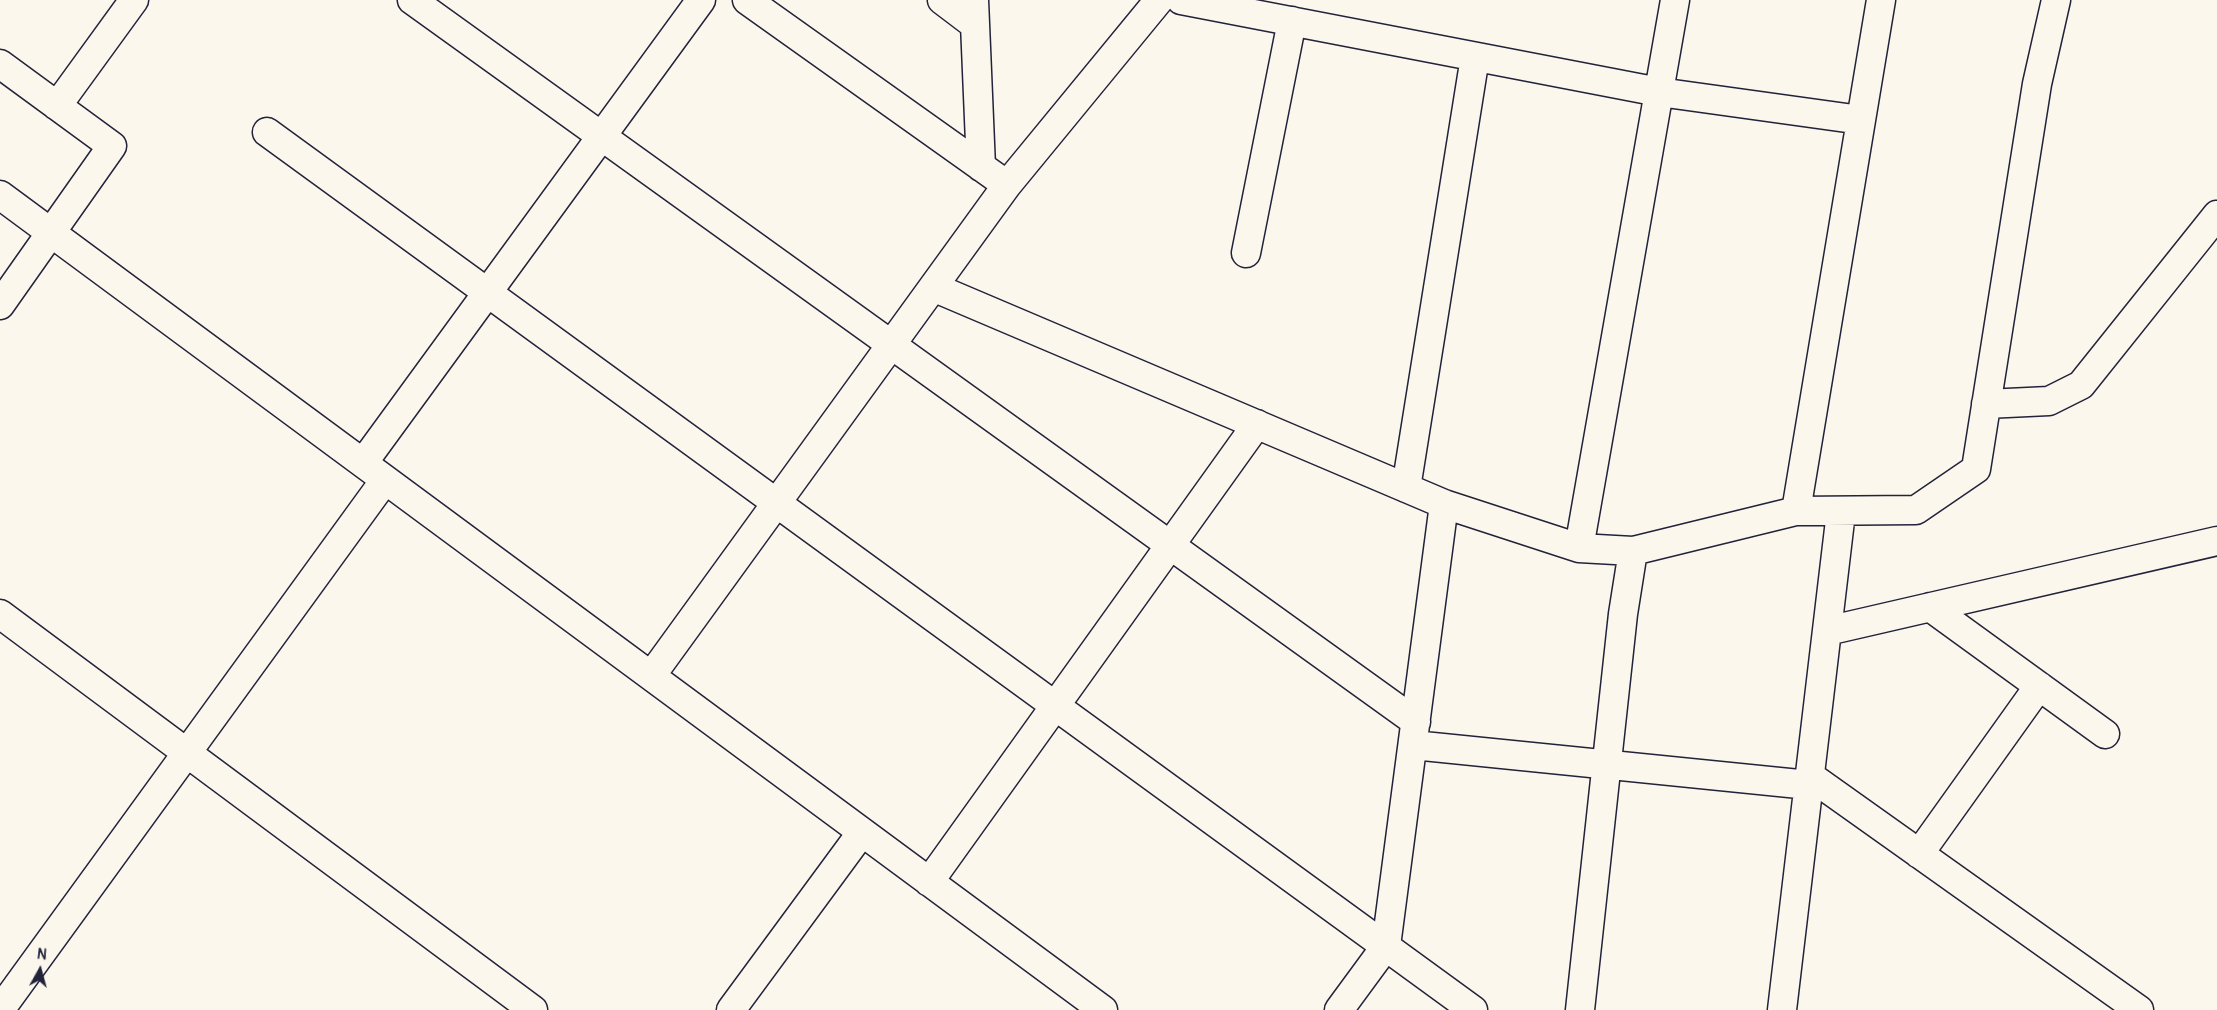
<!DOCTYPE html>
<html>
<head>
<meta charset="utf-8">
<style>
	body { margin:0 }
	#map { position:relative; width:2217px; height:1010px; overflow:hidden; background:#fbf7ec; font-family:Pangolin,sans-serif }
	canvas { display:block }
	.north { position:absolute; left:15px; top:945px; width:50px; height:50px; -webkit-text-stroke:4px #fbf7ec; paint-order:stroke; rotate:7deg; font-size:14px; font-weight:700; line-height:20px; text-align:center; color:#22223b }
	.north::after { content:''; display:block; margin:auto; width:18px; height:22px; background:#22223b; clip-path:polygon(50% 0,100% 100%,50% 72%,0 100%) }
</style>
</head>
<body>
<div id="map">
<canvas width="2217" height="1010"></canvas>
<div class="north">N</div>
</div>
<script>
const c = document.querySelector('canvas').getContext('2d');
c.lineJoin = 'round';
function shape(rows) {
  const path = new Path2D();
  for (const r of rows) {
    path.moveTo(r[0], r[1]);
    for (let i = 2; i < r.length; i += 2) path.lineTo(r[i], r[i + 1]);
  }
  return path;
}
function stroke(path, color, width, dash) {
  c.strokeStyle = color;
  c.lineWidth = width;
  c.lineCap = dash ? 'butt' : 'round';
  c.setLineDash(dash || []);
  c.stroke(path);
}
const minor = shape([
	[412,0,1416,722],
	[747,0,1007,185],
	[942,0,975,25],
	[974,0,981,167],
	[1181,0,1659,92,1861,120],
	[0,64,112,146,0,305],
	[57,106,134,0],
	[267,132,1473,1010],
	[0,195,1103,1010],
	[1246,253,1292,21],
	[933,287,1444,504,1579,548,1633,551,1796,511,1916,510,1976,469,2037,84,2056,0],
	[1986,404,2049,401,2081,385,2217,215],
	[363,463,701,0],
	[1406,488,1475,57],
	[1796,511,1881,0],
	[1579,548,1675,0],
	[1930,607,2105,734],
	[0,614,533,1010],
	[1827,631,2217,541],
	[651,676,1007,185,1159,0],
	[1413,745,1809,785],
	[1810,776,2139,1010],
	[1919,854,2039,686],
	[929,882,1257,424],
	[0,1010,385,480],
	[731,1010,862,832],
	[1339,1010,1386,946,1444,504],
	[1580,1010,1623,614,1633,551],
	[1782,1010,1841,512]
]);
stroke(minor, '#22223b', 31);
stroke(minor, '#fbf7ec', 28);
</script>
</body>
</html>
